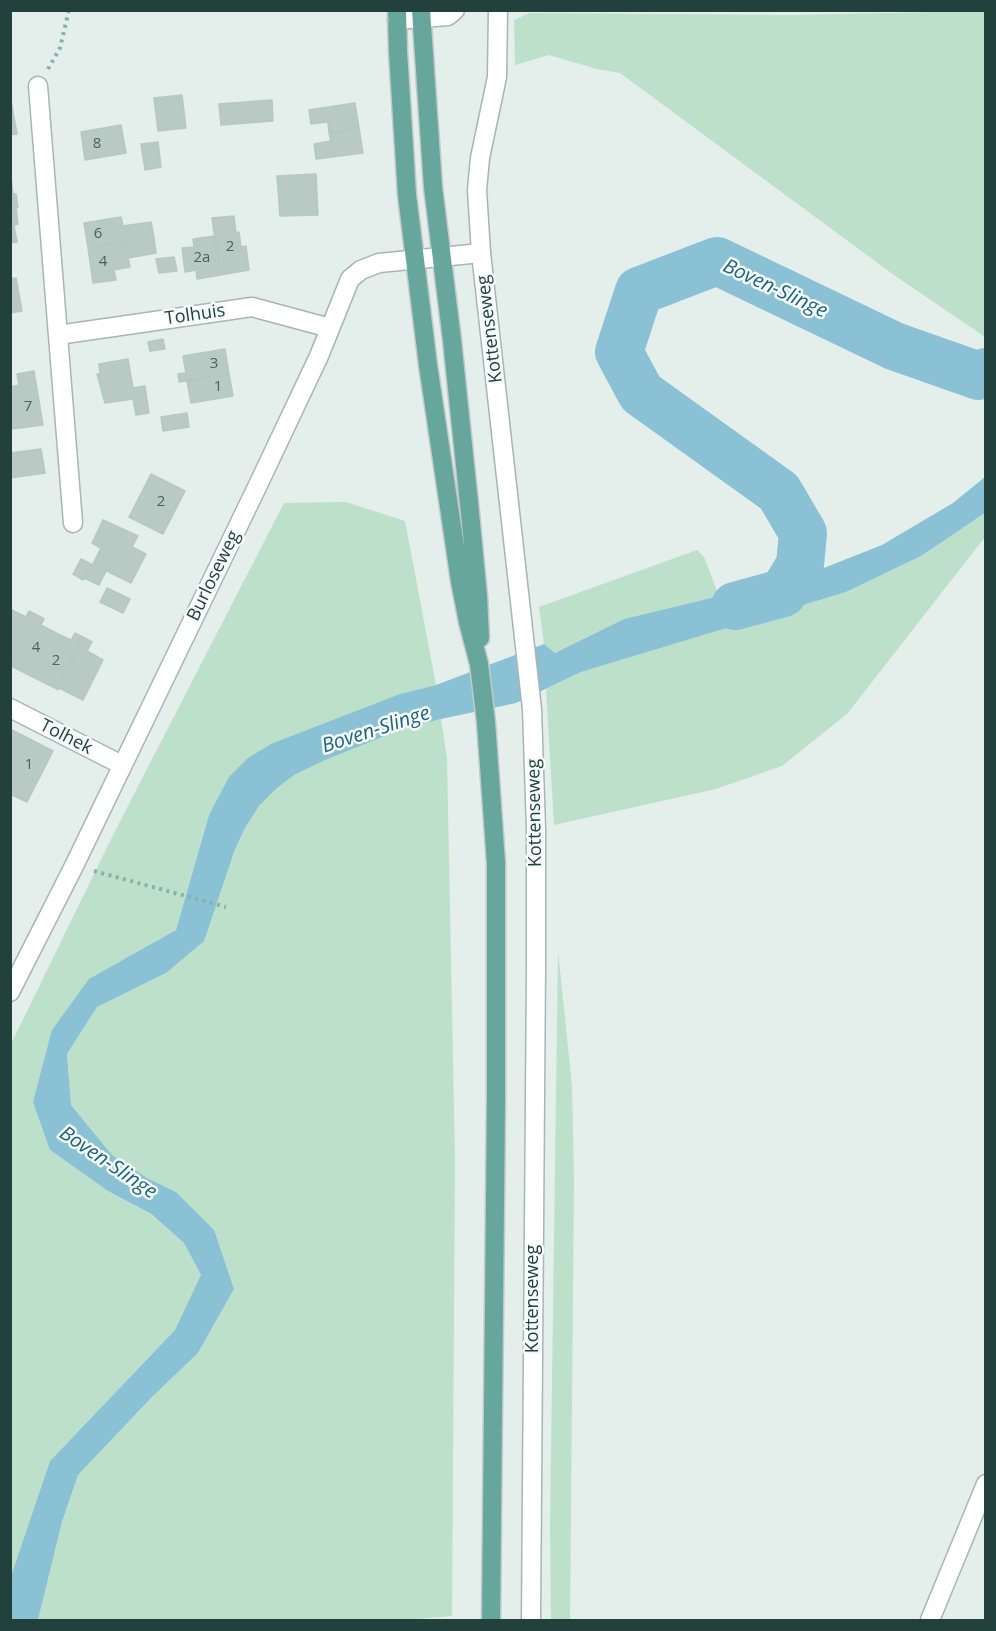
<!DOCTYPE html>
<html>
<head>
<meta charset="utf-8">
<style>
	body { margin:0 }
	#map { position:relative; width:996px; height:1631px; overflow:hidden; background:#e4eeeb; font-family:"Open Sans",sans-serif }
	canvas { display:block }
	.frame { position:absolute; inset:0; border:12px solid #22413c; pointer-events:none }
</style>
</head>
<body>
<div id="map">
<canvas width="996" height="1631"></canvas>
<div class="frame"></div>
</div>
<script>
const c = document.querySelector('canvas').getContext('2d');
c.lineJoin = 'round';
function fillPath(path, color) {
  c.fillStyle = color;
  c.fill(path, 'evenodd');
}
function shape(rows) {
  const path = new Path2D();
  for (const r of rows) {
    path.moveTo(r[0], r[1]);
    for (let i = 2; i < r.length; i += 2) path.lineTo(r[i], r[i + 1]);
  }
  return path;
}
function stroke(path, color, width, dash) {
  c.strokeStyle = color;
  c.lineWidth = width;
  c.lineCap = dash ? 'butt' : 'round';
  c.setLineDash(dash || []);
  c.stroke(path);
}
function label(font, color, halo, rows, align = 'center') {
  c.font = font + ' "Open Sans",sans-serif';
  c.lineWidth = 5;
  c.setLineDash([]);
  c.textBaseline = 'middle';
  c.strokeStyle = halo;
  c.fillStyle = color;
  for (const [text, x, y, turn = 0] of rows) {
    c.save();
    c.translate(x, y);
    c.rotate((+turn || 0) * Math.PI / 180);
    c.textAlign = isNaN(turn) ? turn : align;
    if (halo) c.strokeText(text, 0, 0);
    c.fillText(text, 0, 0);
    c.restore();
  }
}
fillPath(shape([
	[985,11,985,337,894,275,620,73,597,69,549,55,515,65,514,20,529,13,791,15],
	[346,502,405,521,436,685,400,694,209,815,176,930,153,943,52,1030,50,1150,108,1191,150,1214,184,1243,201,1275,200,1298,175,1330,50,1461,11,1576,11,1044,115,831,284,503],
	[985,513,985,537,847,714,782,766,716,789,554,825,546,689,581,672,846,592,921,556],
	[697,550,704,557,719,596,624,619,555,653,544,644,539,607],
	[441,719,447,758,455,1161,452,1616,407,1620,38,1620,62,1522,78,1475,151,1398,198,1353,234,1289,213,1230,176,1192,147,1178,112,1155,71,1105,67,1054,97,1007,166,973,228,866,245,828,259,806,276,789,294,775,324,760,400,730],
	[558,951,572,1086,574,1180,570,1620,551,1620,550,1526]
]), '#bce0ca');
fillPath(shape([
	[985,477,985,513,921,556,846,592,581,672,516,703,441,719,400,730,325,760,294,775,276,789,259,806,245,828,234,852,204,941,166,973,97,1007,67,1054,71,1105,112,1155,147,1178,176,1192,214,1230,234,1289,198,1353,151,1398,78,1475,62,1522,38,1620,11,1620,11,1576,50,1461,175,1330,201,1275,184,1243,151,1214,108,1191,50,1150,33,1102,52,1030,89,979,176,930,209,815,229,777,248,758,271,744,400,694,436,685,544,644,555,653,624,619,806,575,882,545,953,503]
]), '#8ac1d5');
stroke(shape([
	[735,606,783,593,800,565,803,533,779,492,641,393,619,352,639,291,717,261,894,346,979,376,986,372]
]), '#8ac1d5', 48);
const building = shape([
	[10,95,17,134,10,135,10,95],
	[182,95,186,128,158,131,154,98,182,95],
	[272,100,273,121,221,125,219,104,272,100],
	[355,103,359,128,329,133,328,122,311,124,309,110,355,103],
	[121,125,126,153,85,160,81,132,121,125],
	[359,128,363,153,316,159,314,144,331,141,329,133,359,128],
	[158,142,161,167,145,170,141,144,158,142],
	[316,174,318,215,280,216,277,176,316,174],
	[11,177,13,194,16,194,18,207,16,208,18,224,14,225,17,242,10,243,11,177],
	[234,216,236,233,239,232,241,247,246,246,249,270,220,275,212,218,234,216],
	[121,217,123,226,151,222,154,238,88,248,84,223,121,217],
	[215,236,220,275,197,279,196,270,185,272,182,248,194,247,193,239,215,236],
	[154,238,156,253,128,258,130,267,114,270,116,280,93,283,88,248,154,238],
	[174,257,177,271,159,273,156,259,174,257],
	[16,278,22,311,10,313,10,279,16,278],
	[163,339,165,349,150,351,148,342,163,339],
	[225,349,229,374,179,382,178,374,186,373,183,356,225,349],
	[128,359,133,388,145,386,149,413,136,415,133,399,105,403,97,374,100,374,99,364,128,359],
	[34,371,43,425,12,429,10,425,10,387,19,385,17,374,34,371],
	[229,374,233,396,191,403,187,381,229,374],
	[187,413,189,427,163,431,161,417,187,413],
	[41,449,45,473,10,478,10,453,41,449],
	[151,474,185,491,163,534,129,517,151,474],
	[103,520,138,536,132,547,146,554,131,583,93,564,101,548,92,543,103,520],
	[81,559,91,564,83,580,73,574,81,559],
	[91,564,106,571,99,585,84,578,91,564],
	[107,588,130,599,123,613,100,602,107,588],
	[10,609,26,617,29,611,37,615,11,666,10,609],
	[37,615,44,619,41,625,56,633,33,677,11,666,37,615],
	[56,633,71,640,75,633,83,637,57,689,33,677,56,633],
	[83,637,92,642,87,651,103,660,83,700,59,688,58,690,57,689,83,637],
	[10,729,53,751,27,802,10,794,10,729]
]);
fillPath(building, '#b9c9c4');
stroke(building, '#b6c8c3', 1.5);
const minor = shape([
	[498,10,497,77,480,158,477,190,481,253,532,709,536,829,536,966,531,1620],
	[38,86,73,523],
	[58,335,252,307,330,328],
	[10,708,122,765],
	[930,1620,986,1484]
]);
const tertiary = shape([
	[397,20,448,16,455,10],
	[10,992,74,866,258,485,319,356,350,279,361,270,379,263,481,253]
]);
const primary = shape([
	[397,10,398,52,407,195,428,365,460,581,468,622,479,664,486,722,496,863,496,1099,491,1620],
	[421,10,433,187,452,340,469,503,478,596,480,638]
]);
stroke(minor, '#a6b7b3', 21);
stroke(tertiary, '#a6b7b3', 21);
stroke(primary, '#c1cac8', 21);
stroke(shape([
	[48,69,60,48,69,10],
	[94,871,226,907]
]), '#83b3aa', 4, [3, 4.5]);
stroke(minor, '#fff', 18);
stroke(tertiary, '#fff', 18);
stroke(primary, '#67a69d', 18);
label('15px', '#48635e', null, [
	["8",97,144],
	["6",98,234],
	["2",230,247],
	["2a",202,258],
	["4",103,262],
	["3",214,364],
	["1",218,387],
	["7",28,407],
	["2",161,502],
	["4",36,648],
	["2",56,661],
	["1",29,765]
]);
label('18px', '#22413c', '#f5faf8', [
	["Tolhuis",195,315,-8],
	["Kottenseweg",490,329,-97],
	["Burloseweg",214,576,-64],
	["Tolhek",66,737,27],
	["Kottenseweg",535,813,-91],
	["Kottenseweg",533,1299,-90]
]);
label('italic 20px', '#196381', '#f5faf8', [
	["Boven-Slinge",775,289,25],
	["Boven-Slinge",376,730,-18],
	["Boven-Slinge",108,1163,34]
]);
</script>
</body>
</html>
